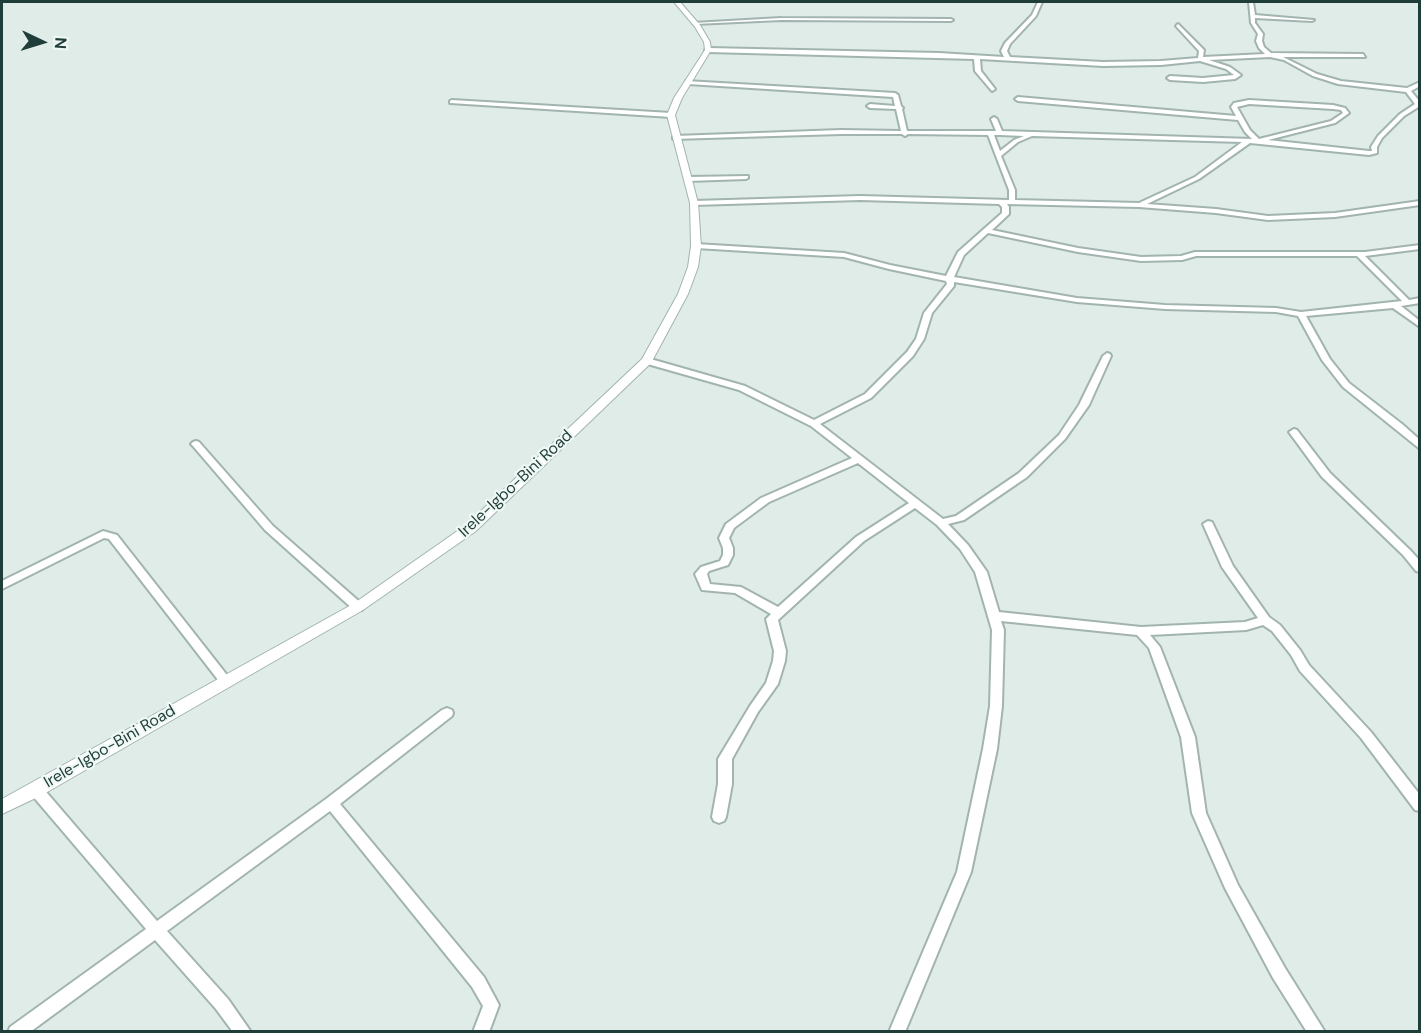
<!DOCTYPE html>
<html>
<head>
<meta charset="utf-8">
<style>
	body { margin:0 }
	#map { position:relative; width:1421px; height:1033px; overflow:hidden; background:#e0ece8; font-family:"DM Sans",sans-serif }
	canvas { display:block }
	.frame { position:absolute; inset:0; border:3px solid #1f3e39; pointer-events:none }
	.north { position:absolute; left:12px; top:12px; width:60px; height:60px; -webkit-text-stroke:4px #f0f8f5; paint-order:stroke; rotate:94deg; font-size:16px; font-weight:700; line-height:24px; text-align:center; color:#1f3e39 }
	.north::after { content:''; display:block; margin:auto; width:21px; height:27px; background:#1f3e39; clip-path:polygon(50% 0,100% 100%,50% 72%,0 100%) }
</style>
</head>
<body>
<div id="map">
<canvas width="1421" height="1033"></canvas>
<div class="frame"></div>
<div class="north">N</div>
</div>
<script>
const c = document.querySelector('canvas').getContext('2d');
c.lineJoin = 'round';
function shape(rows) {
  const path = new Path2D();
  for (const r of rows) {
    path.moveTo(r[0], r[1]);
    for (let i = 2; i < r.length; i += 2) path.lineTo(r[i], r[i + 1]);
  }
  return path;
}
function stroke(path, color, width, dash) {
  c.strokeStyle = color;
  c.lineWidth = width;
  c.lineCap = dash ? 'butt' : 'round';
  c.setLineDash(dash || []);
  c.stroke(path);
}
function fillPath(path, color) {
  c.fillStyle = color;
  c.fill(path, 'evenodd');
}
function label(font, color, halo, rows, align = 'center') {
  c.font = font + ' "DM Sans",sans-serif';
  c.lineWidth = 4.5;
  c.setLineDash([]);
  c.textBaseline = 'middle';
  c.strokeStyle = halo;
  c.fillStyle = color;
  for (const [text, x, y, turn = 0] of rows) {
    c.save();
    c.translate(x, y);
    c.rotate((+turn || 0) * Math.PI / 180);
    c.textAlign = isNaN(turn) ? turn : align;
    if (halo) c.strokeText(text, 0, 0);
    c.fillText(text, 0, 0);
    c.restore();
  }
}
const minor = shape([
	[1038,2,1042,2,1036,16,1010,44,1007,51,1010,57,1103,62,1161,61,1198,58,1199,51,1176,26,1178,24,1204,50,1203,57,1265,54,1259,48,1256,41,1258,34,1251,23,1249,2,1253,2,1255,15,1314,20,1312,21,1255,18,1255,23,1263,34,1262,41,1264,47,1271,53,1363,54,1365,57,1283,57,1317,74,1341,81,1407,88,1420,82,1420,86,1411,91,1420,102,1420,106,1404,116,1382,138,1377,147,1377,153,1369,155,1250,143,1199,179,1147,204,1216,209,1268,216,1335,213,1420,201,1420,205,1335,217,1268,220,1216,213,1139,207,1007,204,1009,207,1009,214,992,230,1078,248,1141,257,1181,256,1195,252,1365,252,1420,245,1420,249,1365,256,1409,300,1420,298,1420,303,1401,306,1420,321,1420,327,1393,308,1306,316,1330,359,1349,383,1402,424,1420,440,1420,449,1343,387,1322,360,1298,316,1276,312,1165,309,1077,302,954,282,954,286,932,313,924,339,913,356,871,398,820,424,943,519,956,516,1019,473,1059,435,1079,405,1103,356,1107,353,1110,354,1111,356,1089,405,1065,439,1027,477,964,520,948,524,968,545,987,572,999,612,1141,627,1245,622,1258,618,1222,567,1203,524,1208,521,1212,522,1233,566,1269,617,1280,625,1300,650,1309,665,1371,732,1420,795,1420,811,1415,810,1361,738,1300,671,1291,655,1272,631,1263,625,1246,630,1150,635,1160,647,1195,737,1206,813,1238,885,1285,968,1325,1032,1307,1032,1273,978,1225,888,1192,813,1181,737,1149,648,1137,635,1001,621,1004,630,1002,706,997,749,971,872,905,1032,889,1032,957,872,983,749,990,706,992,630,975,572,960,549,937,525,915,508,864,541,778,620,786,651,785,661,778,684,758,712,732,759,732,784,726,817,724,821,719,823,714,821,712,817,718,784,718,759,750,706,766,683,773,661,774,651,766,619,771,614,735,593,702,590,695,574,701,567,720,561,723,555,723,548,719,538,726,524,761,498,852,458,811,426,739,390,644,363,643,361,647,358,745,386,814,420,865,394,907,352,916,339,924,313,947,284,946,281,889,269,844,257,696,248,692,246,696,244,844,253,890,265,946,276,958,252,1002,213,1002,207,999,204,860,200,694,205,691,203,694,201,860,196,1009,200,1009,190,988,135,908,134,905,136,902,134,841,134,673,139,673,137,675,136,841,130,901,131,896,109,870,108,867,106,870,104,895,106,893,97,688,84,686,83,686,81,895,93,898,95,901,106,903,108,902,109,907,131,996,131,991,119,994,117,997,119,1002,131,1252,139,1245,132,1238,120,1018,101,1015,99,1018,97,1236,116,1231,107,1234,103,1249,100,1333,105,1345,108,1349,113,1335,123,1268,140,1369,151,1372,151,1371,147,1378,136,1400,114,1415,104,1406,92,1338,84,1313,76,1284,60,1270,57,1209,60,1230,67,1241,75,1235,79,1203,82,1170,80,1167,78,1170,76,1203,78,1234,75,1226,69,1200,61,1161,65,1103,66,980,59,981,71,995,89,992,91,975,71,974,59,708,52,705,50,708,48,939,53,1004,57,1001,51,1005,43,1032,15,1038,2],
	[1249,104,1333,109,1341,110,1343,113,1331,121,1259,139,1250,130,1237,107,1249,104],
	[994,135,1000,135,1024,136,1014,140,1000,151,994,135],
	[1032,136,1242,142,1195,177,1139,203,1015,200,1015,190,1001,156,1018,142,1032,136],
	[988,233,1078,252,1141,261,1182,260,1196,256,1357,256,1402,301,1301,312,1276,308,1165,305,1077,298,954,277,964,255,988,233],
	[858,463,909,503,856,537,778,607,741,587,710,584,707,574,709,571,728,565,733,555,733,548,729,538,734,528,769,502,858,463],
	[781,18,951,19,953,20,951,21,781,20,695,24,693,23,781,18],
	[452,100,671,113,674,115,671,117,450,103,450,101,452,100],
	[748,176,748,178,746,179,688,181,685,179,688,177,748,176],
	[1294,429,1297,430,1330,473,1411,551,1420,561,1420,572,1416,571,1403,555,1322,477,1289,432,1294,429],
	[196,441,199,442,273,526,362,604,364,607,362,610,354,610,265,530,193,446,191,444,193,442,196,441],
	[103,531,117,535,230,679,232,682,230,685,222,685,109,539,104,538,2,589,2,581,103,531],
	[447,708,452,710,453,713,452,716,340,804,484,977,499,1005,489,1032,473,1032,483,1006,472,987,330,811,167,931,228,999,251,1032,233,1032,216,1009,155,940,30,1032,8,1032,10,1027,146,929,31,794,29,790,31,786,36,785,41,786,157,921,326,799,442,710,447,708]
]);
const tertiary = shape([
	[674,2,680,2,700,25,710,42,711,50,682,98,675,115,698,203,701,246,698,267,688,294,651,363,476,531,363,610,42,795,2,814,2,799,353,604,466,525,642,359,678,294,688,267,691,246,690,203,667,115,674,98,705,50,704,42,695,27,674,2]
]);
stroke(minor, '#a2b4b0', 4);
stroke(tertiary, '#a2b4b0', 2);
fillPath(minor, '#fff');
fillPath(tertiary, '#fff');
label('16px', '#1f3e39', '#f0f8f5', [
	["Irele-Igbo-Bini Road",516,484,-43],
	["Irele-Igbo-Bini Road",110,747,-30]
]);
</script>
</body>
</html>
